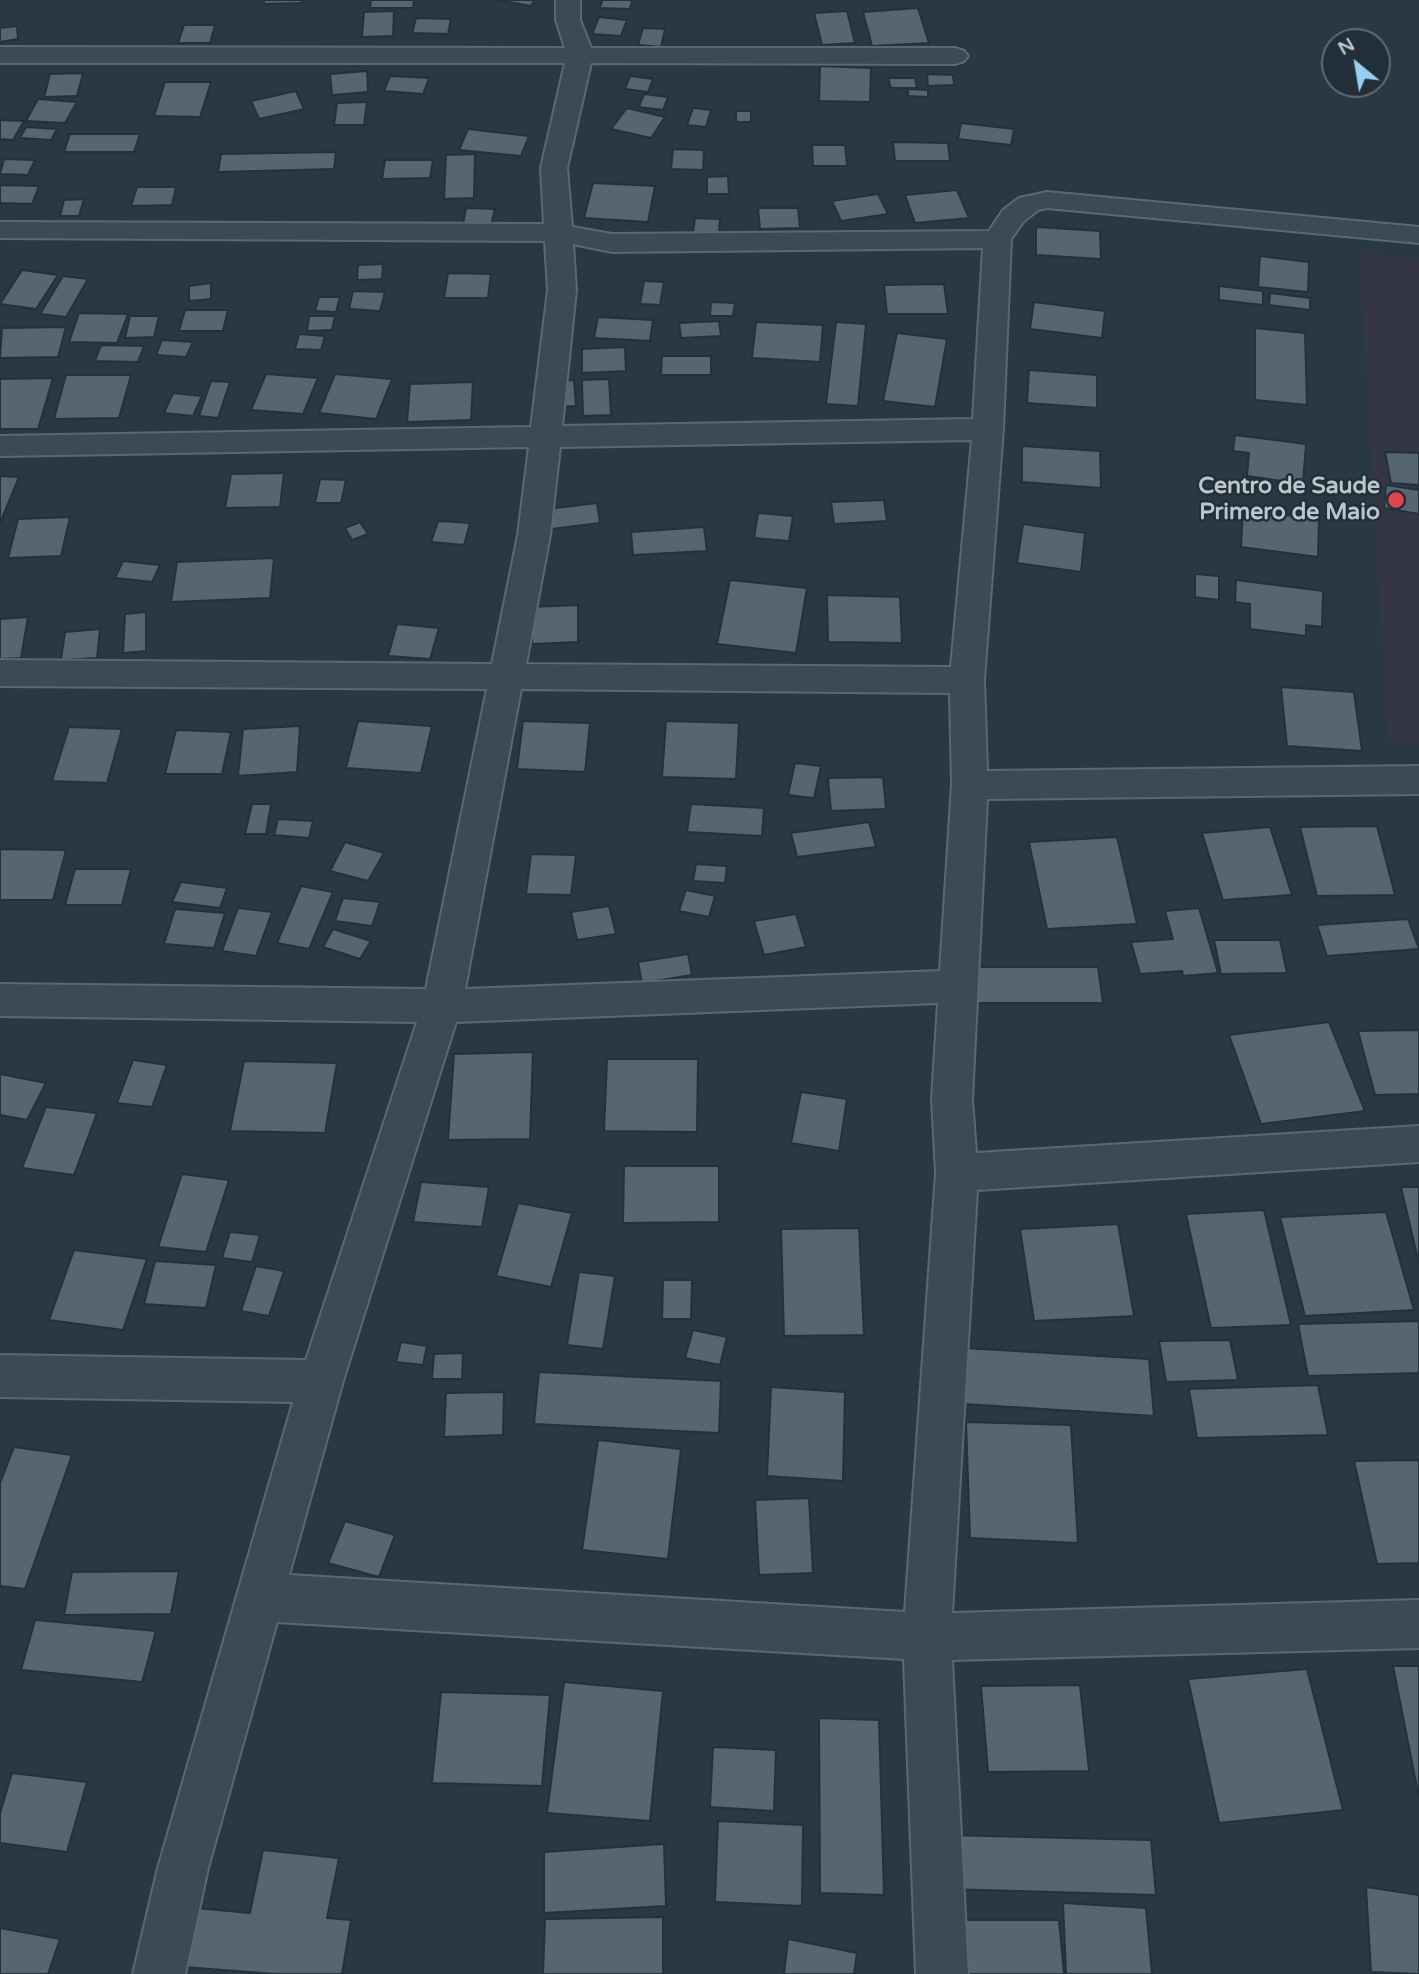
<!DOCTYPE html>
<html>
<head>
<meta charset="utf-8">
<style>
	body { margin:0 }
	#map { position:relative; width:1419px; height:1974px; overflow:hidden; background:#293943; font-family:"Varela Round",sans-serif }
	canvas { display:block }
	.north { position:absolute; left:1321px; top:28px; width:70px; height:70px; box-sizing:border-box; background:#222f38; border:2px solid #5f6b73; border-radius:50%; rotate:330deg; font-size:19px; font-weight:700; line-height:28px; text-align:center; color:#bbc5cc }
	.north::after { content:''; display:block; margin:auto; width:24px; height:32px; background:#98cdf4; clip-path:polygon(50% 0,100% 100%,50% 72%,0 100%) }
</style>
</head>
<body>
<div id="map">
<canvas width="1419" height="1974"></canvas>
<div class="north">N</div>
</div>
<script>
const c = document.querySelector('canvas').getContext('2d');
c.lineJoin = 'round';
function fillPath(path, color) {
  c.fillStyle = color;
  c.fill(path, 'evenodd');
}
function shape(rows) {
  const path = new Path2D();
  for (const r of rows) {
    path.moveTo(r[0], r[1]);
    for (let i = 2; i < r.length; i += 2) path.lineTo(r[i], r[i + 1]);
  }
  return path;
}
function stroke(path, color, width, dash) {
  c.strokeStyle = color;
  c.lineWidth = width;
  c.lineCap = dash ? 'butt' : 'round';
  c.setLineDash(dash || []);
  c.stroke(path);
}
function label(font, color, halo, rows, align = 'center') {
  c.font = font + ' "Varela Round",sans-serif';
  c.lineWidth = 5;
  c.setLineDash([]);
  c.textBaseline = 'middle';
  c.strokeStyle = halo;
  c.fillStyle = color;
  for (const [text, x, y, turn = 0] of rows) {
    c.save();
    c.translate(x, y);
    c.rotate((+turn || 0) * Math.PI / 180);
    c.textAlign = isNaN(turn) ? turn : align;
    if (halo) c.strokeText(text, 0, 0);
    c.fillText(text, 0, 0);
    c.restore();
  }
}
fillPath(shape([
	[1359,251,1419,259,1419,742,1388,743]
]), '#353644');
const building = shape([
	[264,0,302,0,302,3,264,4,264,0],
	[371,0,414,0,413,8,370,8,371,0],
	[497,0,535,0,531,6,497,0],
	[602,0,632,0,630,9,600,8,602,0],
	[918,8,929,43,872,46,863,12,918,8],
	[394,11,393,36,362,37,364,12,394,11],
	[847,11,855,43,822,45,814,13,847,11],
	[599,17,627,20,621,36,592,34,599,17],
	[416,18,451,19,448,34,412,33,416,18],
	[184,25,215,25,210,43,178,43,184,25],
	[17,26,18,39,0,42,0,28,17,26],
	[643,28,665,29,661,47,638,45,643,28],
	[820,66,871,68,870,102,819,101,820,66],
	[367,71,368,92,332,95,330,74,367,71],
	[83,73,77,96,44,97,50,74,83,73],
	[927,74,953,75,954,85,928,86,927,74],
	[390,76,429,78,423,94,384,91,390,76],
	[630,76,653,79,648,92,625,89,630,76],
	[888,78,915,78,917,88,891,88,888,78],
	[165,82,211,82,200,117,154,116,165,82],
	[908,89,928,90,928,97,908,96,908,89],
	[296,91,304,109,259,119,251,101,296,91],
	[644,94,668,97,663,110,639,107,644,94],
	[38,99,77,102,65,123,26,121,38,99],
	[367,102,364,125,334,125,337,103,367,102],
	[627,108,665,117,651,138,611,129,627,108],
	[693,108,711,110,706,127,687,125,693,108],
	[736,111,751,111,751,122,736,122,736,111],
	[0,120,24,121,13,140,0,139,0,120],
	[961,123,1014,129,1011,145,958,139,961,123],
	[26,127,57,129,51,140,20,138,26,127],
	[468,129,529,136,521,156,459,150,468,129],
	[70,134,140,134,134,152,64,152,70,134],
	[893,142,948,143,950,161,895,161,893,142],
	[812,145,845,145,847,166,813,166,812,145],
	[673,149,704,150,703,170,671,169,673,149],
	[336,152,334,169,218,172,221,154,336,152],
	[475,154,474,198,444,199,446,155,475,154],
	[4,159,35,160,28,175,0,174,4,159],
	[385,160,433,160,430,178,382,179,385,160],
	[728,176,729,194,707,194,707,177,728,176],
	[593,183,655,186,648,222,584,218,593,183],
	[0,185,39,186,32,204,0,203,0,185],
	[137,187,176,187,172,205,131,206,137,187],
	[957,190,969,218,915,223,905,195,957,190],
	[878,194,888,214,841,221,832,201,878,194],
	[84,199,79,216,60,216,64,200,84,199],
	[466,208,495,209,491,225,463,224,466,208],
	[758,208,798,208,800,228,760,229,758,208],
	[695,218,720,219,719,233,693,233,695,218],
	[1036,227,1100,231,1101,259,1036,255,1036,227],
	[1260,256,1309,262,1308,292,1258,287,1260,256],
	[383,264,382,279,357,280,358,265,383,264],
	[22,270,58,275,36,309,0,304,22,270],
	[448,273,491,274,488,298,444,298,448,273],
	[63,276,88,279,66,317,40,314,63,276],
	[644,281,664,282,660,305,640,304,644,281],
	[211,283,211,299,189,301,189,286,211,283],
	[944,284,948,314,887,314,884,285,944,284],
	[1219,286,1263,291,1263,305,1219,300,1219,286],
	[353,291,385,292,380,311,349,309,353,291],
	[1270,293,1310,298,1310,310,1269,305,1270,293],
	[319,297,340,297,336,312,315,311,319,297],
	[711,302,735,303,733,316,710,316,711,302],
	[1034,302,1105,311,1102,338,1030,329,1034,302],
	[185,310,228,310,223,331,179,331,185,310],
	[79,313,128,314,117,343,69,342,79,313],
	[130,316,159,316,154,337,125,338,130,316],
	[309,316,335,316,332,330,307,331,309,316],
	[598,317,653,320,650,341,594,338,598,317],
	[719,321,721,336,681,338,679,323,719,321],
	[756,322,823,325,820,362,752,358,756,322],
	[836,322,866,324,858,406,826,404,836,322],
	[66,327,58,357,0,358,2,328,66,327],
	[1255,328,1305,333,1307,405,1255,400,1255,328],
	[897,333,947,339,935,407,883,401,897,333],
	[299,334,325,336,321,350,295,349,299,334],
	[162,340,193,342,186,357,156,355,162,340],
	[101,345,144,346,138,362,95,361,101,345],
	[625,347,626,371,582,373,582,349,625,347],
	[662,356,711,356,711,375,661,375,662,356],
	[1029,370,1097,375,1097,408,1027,403,1029,370],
	[266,374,318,378,303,414,251,410,266,374],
	[335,374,392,379,376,419,319,413,335,374],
	[66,375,131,375,119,418,54,419,66,375],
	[53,378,38,429,0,429,0,379,53,378],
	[609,379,611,415,583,416,582,380,609,379],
	[574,380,576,406,555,407,554,381,574,380],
	[211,381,230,382,218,418,199,416,211,381],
	[473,382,471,420,407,422,410,384,473,382],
	[173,393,202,396,193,416,164,413,173,393],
	[1235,435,1306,444,1303,484,1247,476,1249,453,1233,451,1235,435],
	[1022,446,1100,451,1101,488,1022,482,1022,446],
	[1385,452,1419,453,1419,485,1391,483,1385,452],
	[284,473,280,507,225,508,231,474,284,473],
	[0,476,19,477,0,523,0,476],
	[320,479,346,480,341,503,315,503,320,479],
	[1386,485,1419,490,1419,514,1384,508,1386,485],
	[884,500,887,521,834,524,831,502,884,500],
	[597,503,600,523,551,529,547,509,597,503],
	[1243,510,1319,519,1318,557,1241,547,1243,510],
	[758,513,793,516,789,541,754,538,758,513],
	[70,517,61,556,8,558,18,519,70,517],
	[438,521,470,523,464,545,431,542,438,521],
	[360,522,368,534,352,540,345,528,360,522],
	[1023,524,1085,533,1081,572,1017,563,1023,524],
	[704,527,707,551,633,555,631,532,704,527],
	[274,558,270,598,171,602,177,562,274,558],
	[123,561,160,565,152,582,115,578,123,561],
	[1195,574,1219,576,1219,600,1195,597,1195,574],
	[730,580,807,588,796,653,717,644,730,580],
	[1236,580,1323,591,1322,627,1306,625,1306,636,1250,629,1250,604,1235,602,1236,580],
	[827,595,900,597,902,643,828,642,827,595],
	[578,605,578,642,532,644,532,607,578,605],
	[146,612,146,651,123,653,125,614,146,612],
	[28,617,21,658,0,659,0,619,28,617],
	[397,624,439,628,430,659,388,656,397,624],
	[100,629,97,658,61,660,65,632,100,629],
	[1281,687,1354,692,1362,751,1287,746,1281,687],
	[358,721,432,726,421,773,346,768,358,721],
	[523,721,590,723,585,772,517,769,523,721],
	[666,721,739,723,736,779,662,777,666,721],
	[300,726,297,772,238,776,243,729,300,726],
	[69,727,122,729,107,783,52,781,69,727],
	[176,730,231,732,222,774,165,774,176,730],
	[795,763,821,766,814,798,788,795,795,763],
	[883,777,886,809,831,811,828,778,883,777],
	[252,804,271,804,266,834,245,834,252,804],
	[691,804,764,808,762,836,687,832,691,804],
	[278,819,313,821,309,838,274,835,278,819],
	[869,822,876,847,797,857,791,833,869,822],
	[1377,826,1395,895,1317,896,1300,827,1377,826],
	[1270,827,1292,895,1223,900,1202,833,1270,827],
	[1117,837,1137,924,1047,929,1029,842,1117,837],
	[345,842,384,853,368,881,330,871,345,842],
	[0,849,66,850,53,900,0,900,0,849],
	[531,854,576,855,571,895,526,894,531,854],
	[696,864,727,866,725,883,693,881,696,864],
	[75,869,131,869,122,905,65,905,75,869],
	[181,882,227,888,220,908,172,902,181,882],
	[301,886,333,892,309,949,277,943,301,886],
	[686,890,715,896,709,917,679,911,686,890],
	[343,898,380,902,372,926,335,921,343,898],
	[609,906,616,934,577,940,571,912,609,906],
	[238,908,272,912,256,956,222,951,238,908],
	[1199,908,1218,973,1183,976,1182,971,1140,974,1131,942,1173,939,1165,911,1199,908],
	[175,909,225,913,214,948,164,944,175,909],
	[796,914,806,947,764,955,754,921,796,914],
	[1408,919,1419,949,1327,956,1317,925,1408,919],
	[333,929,371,941,360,959,323,947,333,929],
	[1214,940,1280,940,1287,973,1221,974,1214,940],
	[688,954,692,975,642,983,638,962,688,954],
	[971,967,1098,967,1103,1003,975,1003,971,967],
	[1329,1022,1365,1111,1261,1124,1229,1035,1329,1022],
	[1419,1030,1419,1094,1375,1095,1358,1031,1419,1030],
	[533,1052,530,1139,448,1140,454,1054,533,1052],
	[607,1059,698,1059,697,1132,604,1131,607,1059],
	[133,1060,167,1065,152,1107,117,1103,133,1060],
	[244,1061,337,1063,325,1133,230,1131,244,1061],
	[0,1074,46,1083,27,1120,0,1115,0,1074],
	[801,1092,847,1099,839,1151,791,1143,801,1092],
	[46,1107,97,1113,74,1175,22,1168,46,1107],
	[624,1166,719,1166,719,1222,623,1223,624,1166],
	[182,1174,229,1180,206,1252,158,1247,182,1174],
	[421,1182,489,1187,482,1227,413,1222,421,1182],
	[1401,1187,1419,1187,1419,1264,1401,1187],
	[518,1203,572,1213,551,1287,496,1276,518,1203],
	[1264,1210,1291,1325,1211,1328,1186,1214,1264,1210],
	[1386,1212,1414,1310,1305,1316,1280,1217,1386,1212],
	[1118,1224,1134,1316,1034,1321,1020,1229,1118,1224],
	[859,1228,864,1335,784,1336,781,1229,859,1228],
	[230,1232,260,1235,252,1262,222,1258,230,1232],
	[74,1250,147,1259,123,1330,49,1320,74,1250],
	[155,1261,216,1265,206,1308,144,1304,155,1261],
	[256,1266,284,1271,269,1316,241,1311,256,1266],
	[579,1272,615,1276,603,1349,567,1345,579,1272],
	[663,1280,692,1280,691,1319,662,1319,663,1280],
	[1419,1321,1419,1373,1308,1376,1298,1324,1419,1321],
	[693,1330,727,1337,720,1365,685,1358,693,1330],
	[1230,1340,1238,1380,1166,1382,1159,1341,1230,1340],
	[401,1342,427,1346,423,1365,396,1362,401,1342],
	[948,1347,1149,1359,1154,1416,948,1403,948,1347],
	[463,1353,462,1379,432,1379,434,1354,463,1353],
	[539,1372,721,1381,719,1433,534,1424,539,1372],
	[1318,1385,1328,1435,1197,1438,1189,1389,1318,1385],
	[771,1387,845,1392,843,1481,767,1476,771,1387],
	[504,1392,503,1435,444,1437,446,1393,504,1392],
	[966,1422,1071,1425,1078,1543,970,1538,966,1422],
	[598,1440,681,1449,668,1559,582,1550,598,1440],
	[14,1447,72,1455,25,1589,0,1586,0,1483,14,1447],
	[1419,1460,1419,1563,1377,1564,1354,1461,1419,1460],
	[809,1498,813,1573,759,1575,755,1500,809,1498],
	[345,1521,395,1535,379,1577,328,1563,345,1521],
	[179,1571,171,1614,64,1615,72,1572,179,1571],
	[35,1620,156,1631,142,1682,21,1670,35,1620],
	[1393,1666,1419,1666,1419,1798,1393,1666],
	[1307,1669,1343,1810,1219,1823,1188,1679,1307,1669],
	[564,1682,663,1691,650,1821,547,1813,564,1682],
	[1080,1685,1089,1771,988,1772,981,1686,1080,1685],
	[441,1692,550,1695,542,1786,432,1783,441,1692],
	[819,1718,879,1720,884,1895,820,1893,819,1718],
	[713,1747,776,1750,774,1811,710,1807,713,1747],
	[12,1773,87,1782,67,1852,0,1843,0,1813,12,1773],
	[718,1821,803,1825,802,1906,715,1902,718,1821],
	[945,1835,1151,1840,1156,1895,947,1889,945,1835],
	[664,1844,666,1906,544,1913,544,1852,664,1844],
	[263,1850,339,1858,327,1918,351,1920,342,1974,275,1974,184,1967,196,1908,250,1913,263,1850],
	[1366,1887,1419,1895,1419,1974,1371,1972,1366,1887],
	[1063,1903,1146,1908,1152,1974,1066,1974,1063,1903],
	[663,1917,663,1974,543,1974,545,1919,663,1917],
	[960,1920,1059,1920,1064,1974,963,1974,960,1920],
	[0,1928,60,1939,48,1974,0,1974,0,1928],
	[788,1939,857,1953,854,1974,784,1974,788,1939]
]);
fillPath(building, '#556670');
stroke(building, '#24313a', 2);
const minor = shape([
	[556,0,580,0,580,20,591,48,955,48,964,51,968,56,964,61,955,64,591,63,567,168,572,227,612,234,989,231,1003,210,1019,198,1047,192,1419,227,1419,243,1047,208,1038,210,1023,222,1011,239,1003,429,984,680,987,771,1419,766,1419,794,987,799,972,1099,976,1153,1419,1126,1419,1162,977,1190,952,1613,1419,1600,1419,1648,952,1660,968,1974,916,1974,904,1659,277,1622,208,1868,185,1974,133,1974,158,1868,293,1402,0,1397,0,1355,306,1360,417,1022,0,1016,0,984,426,989,487,689,0,686,0,660,492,664,518,535,529,447,0,456,0,436,531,427,548,290,545,241,0,238,0,222,544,224,541,168,565,63,0,63,0,47,565,48,556,20,556,0],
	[573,244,612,252,983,248,973,419,562,426,576,290,573,244],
	[972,440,951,667,526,664,550,535,560,447,972,440],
	[521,689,950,693,952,785,940,971,465,989,521,689],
	[938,1003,932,1099,936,1173,905,1612,289,1575,343,1381,456,1022,938,1003]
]);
stroke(minor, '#5c6870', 4);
fillPath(minor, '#3d4a53');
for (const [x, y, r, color] of [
	[1396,500,9,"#e0444e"]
]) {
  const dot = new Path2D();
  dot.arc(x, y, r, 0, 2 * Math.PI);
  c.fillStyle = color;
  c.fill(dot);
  stroke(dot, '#222f38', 2.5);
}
label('bold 23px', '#bbc5cc', '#222f38', [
	["Centro de Saude",1380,487],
	["Primero de Maio",1380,513]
], 'right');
</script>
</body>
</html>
